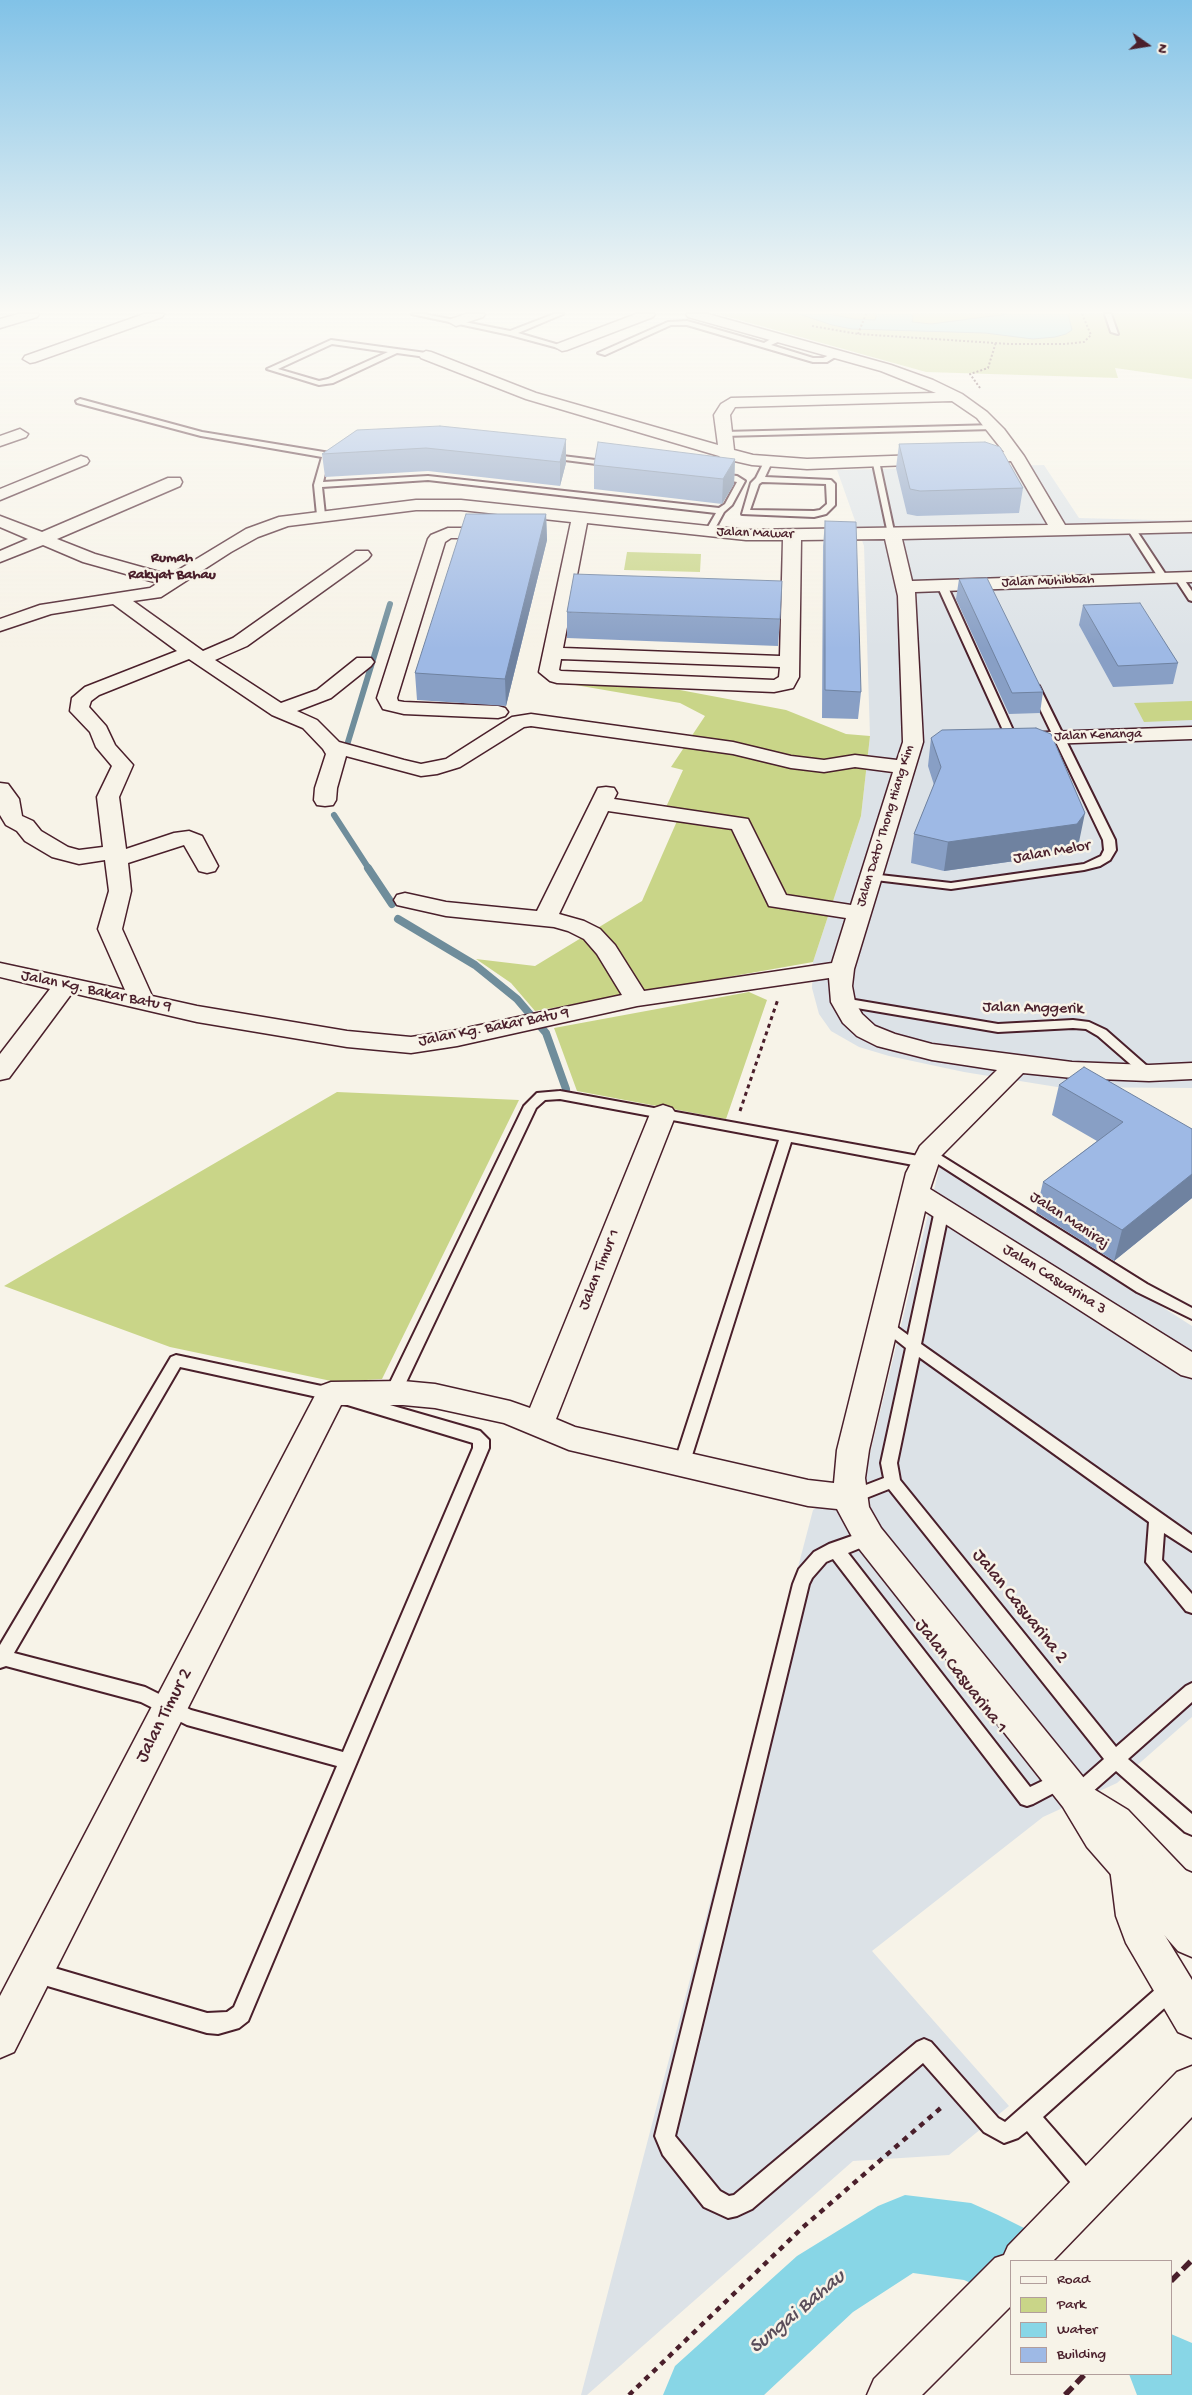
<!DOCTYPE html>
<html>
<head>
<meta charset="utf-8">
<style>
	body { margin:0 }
	#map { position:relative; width:1192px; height:2395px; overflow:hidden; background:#f7f3e8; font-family:"Gochi Hand",sans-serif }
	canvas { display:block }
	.legend { position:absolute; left:1010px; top:2260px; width:162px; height:115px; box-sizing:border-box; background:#f7f3e8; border:1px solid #b29e9c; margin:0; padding:6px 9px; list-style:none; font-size:15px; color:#4a1f2b }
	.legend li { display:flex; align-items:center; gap:10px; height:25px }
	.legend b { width:25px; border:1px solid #b29e9c }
	.north { position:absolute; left:1122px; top:20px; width:50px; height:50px; -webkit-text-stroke:4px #f7f3e8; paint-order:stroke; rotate:103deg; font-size:14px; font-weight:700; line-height:20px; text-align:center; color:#4a1f2b }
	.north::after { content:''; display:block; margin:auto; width:18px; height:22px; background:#4a1f2b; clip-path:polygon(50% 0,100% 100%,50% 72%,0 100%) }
</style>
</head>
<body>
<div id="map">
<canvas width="1192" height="2395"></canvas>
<ul class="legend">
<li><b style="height:6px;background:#f7f3e8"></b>Road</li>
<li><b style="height:14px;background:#c9d588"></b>Park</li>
<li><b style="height:14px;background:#88d6e6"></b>Water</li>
<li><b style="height:14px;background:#9eb9e5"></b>Building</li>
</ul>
<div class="north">N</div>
</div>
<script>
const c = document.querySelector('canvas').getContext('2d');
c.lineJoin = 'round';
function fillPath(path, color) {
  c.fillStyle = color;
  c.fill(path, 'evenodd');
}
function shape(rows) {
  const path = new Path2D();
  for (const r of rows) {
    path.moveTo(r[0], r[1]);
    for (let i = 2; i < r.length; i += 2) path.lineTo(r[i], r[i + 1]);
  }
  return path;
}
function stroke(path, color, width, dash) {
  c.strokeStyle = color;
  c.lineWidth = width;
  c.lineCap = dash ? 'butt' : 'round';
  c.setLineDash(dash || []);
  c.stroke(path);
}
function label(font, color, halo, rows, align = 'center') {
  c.font = font + ' "Gochi Hand",sans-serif';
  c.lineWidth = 5;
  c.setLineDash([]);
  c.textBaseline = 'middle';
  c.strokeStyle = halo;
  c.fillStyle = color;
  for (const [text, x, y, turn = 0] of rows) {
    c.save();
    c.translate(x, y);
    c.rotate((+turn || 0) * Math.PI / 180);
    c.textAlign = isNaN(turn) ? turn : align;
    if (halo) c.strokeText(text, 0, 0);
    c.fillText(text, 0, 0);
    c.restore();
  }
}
fillPath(shape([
	[1044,465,1079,518,1192,521,1192,1088,1057,1087,964,1072,889,1056,859,1047,831,1031,819,1014,812,988,813,962,861,816,870,736,864,546,837,470],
	[940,1165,1192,1326,1192,1717,1117,1783,1043,1817,872,1951,1009,2106,949,2155,853,2161,587,2395,581,2395,813,1510,865,1474]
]), '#dce2e7');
fillPath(shape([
	[718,314,1192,314,1192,379,1115,368,1118,378,926,372],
	[627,552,701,554,700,572,624,570],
	[558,682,680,690,786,710,846,734,870,736,861,816,813,962,535,1011,511,983,476,959,535,966,642,901,677,821,661,818,683,770,671,767,705,716,680,703],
	[1192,701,1192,720,1144,722,1134,703],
	[749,992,767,1000,726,1119,577,1091,554,1028],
	[337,1092,519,1100,382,1379,336,1382,170,1347,4,1286]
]), '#c9d588');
const water = shape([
	[799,314,829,314,854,319,875,320,877,314,911,314,913,317,912,322,931,324,1008,314,1068,314,1072,330,1066,334,1055,337,1033,339,985,333,852,329,832,325,799,314]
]);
fillPath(water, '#88d6e6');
stroke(water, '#6f8d9b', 1);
stroke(shape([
	[344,755,390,604],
	[334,815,369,869]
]), '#6f8d9b', 6);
stroke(shape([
	[368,868,392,904],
	[398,919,475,965,517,999,546,1033,566,1089]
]), '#6f8d9b', 8);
fillPath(shape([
	[905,2195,971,2203,998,2215,1038,2235,1050,2261,1011,2261,1011,2301,964,2280,913,2273,853,2312,764,2395,663,2395,675,2366,797,2256,878,2206,905,2195],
	[1171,2334,1192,2343,1192,2395,1137,2395,1129,2374,1171,2374,1171,2334]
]), '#88d6e6');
const service = shape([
	[412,314,424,314,510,331,554,314,563,314,518,333,566,347,562,349,510,335,412,314],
	[1105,314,1111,314,1118,334,1111,332,1105,314],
	[687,321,764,343,776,336,782,336,782,340,771,345,813,358,823,358,836,352,840,354,827,362,813,362,687,325,671,325,605,355,598,353,668,322,687,321],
	[331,340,426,353,430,355,426,357,397,353,333,383,319,385,267,369,331,340],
	[332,344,388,352,328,379,319,381,278,369,332,344],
	[80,399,202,432,330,453,323,482,428,476,719,508,725,504,737,482,712,477,712,473,737,476,745,481,732,505,724,512,712,534,709,535,705,532,716,513,428,480,322,487,325,515,321,518,317,515,314,485,322,457,201,436,77,403,76,401,80,399],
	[996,425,996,429,993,429,724,436,720,434,724,432,996,425],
	[546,454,612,462,616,464,612,466,549,458,545,456,546,454],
	[872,459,879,461,895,536,888,534,872,459],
	[765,460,772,462,765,477,831,480,835,484,835,505,826,514,814,517,742,514,751,483,756,478,765,460],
	[762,482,826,484,827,504,820,510,814,511,750,510,759,484,762,482],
	[1127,525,1133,525,1168,578,1166,580,1160,580,1126,527,1127,525],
	[1178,574,1181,575,1192,591,1192,601,1189,600,1174,577,1178,574],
	[942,582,947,585,1017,739,1016,741,1008,741,1007,739,937,585,942,582],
	[1034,683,1039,686,1115,840,1116,850,1110,860,1100,866,1084,870,951,889,867,879,865,877,871,874,951,883,1084,864,1101,856,1104,850,1103,840,1029,686,1034,683],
	[843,998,998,1024,1073,1020,1089,1022,1106,1030,1155,1073,1149,1077,1144,1076,1098,1036,1086,1029,1073,1028,998,1032,839,1005,837,1002,839,999,843,998],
	[560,1091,924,1157,931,1162,924,1167,791,1142,688,1468,682,1470,676,1468,674,1464,779,1140,560,1099,545,1100,536,1108,401,1393,398,1397,393,1399,388,1397,385,1393,524,1106,537,1093,560,1091],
	[929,1148,1147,1284,1192,1308,1192,1319,1137,1292,924,1155,922,1152,924,1149,929,1148],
	[942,1205,949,1210,921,1344,1192,1535,1192,1551,1164,1533,1162,1560,1192,1594,1192,1613,1186,1611,1146,1562,1149,1522,919,1357,897,1463,900,1480,1116,1747,1186,1686,1192,1683,1192,1702,1128,1759,1192,1814,1192,1835,1185,1832,1116,1771,1082,1801,1076,1803,1070,1801,1067,1795,1070,1789,1104,1759,889,1489,851,1504,845,1503,843,1498,845,1493,884,1478,881,1463,906,1348,877,1325,879,1321,884,1320,889,1321,908,1335,935,1210,942,1205],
	[176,1355,331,1388,480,1431,489,1440,489,1448,248,2021,239,2028,218,2034,207,2033,34,1982,27,1979,24,1972,27,1965,34,1962,207,2013,227,2012,234,2007,337,1766,187,1725,141,1702,6,1666,0,1668,0,1645,171,1357,176,1355],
	[180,1367,331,1400,473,1443,473,1448,343,1752,191,1710,145,1687,14,1653,180,1367],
	[869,1530,875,1532,877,1537,875,1542,848,1553,1030,1787,1063,1771,1069,1773,1072,1779,1069,1785,1033,1804,1027,1806,1021,1804,833,1559,826,1562,812,1578,809,1584,675,2136,720,2191,729,2196,734,2195,917,2042,924,2039,931,2042,998,2118,1005,2122,1165,1981,1172,1978,1179,1981,1182,1988,1179,1995,1043,2117,1098,2180,1101,2188,1098,2196,1090,2199,1082,2196,1027,2131,1018,2138,1004,2143,984,2132,923,2063,752,2209,737,2216,728,2218,704,2207,663,2155,655,2136,793,1584,799,1569,814,1552,829,1544,869,1530]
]);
const minor = shape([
	[18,314,39,314,37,317,0,328,0,319,18,314],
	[144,314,164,314,162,317,35,362,30,363,23,359,25,356,144,314],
	[466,314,485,314,483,317,456,326,449,322,451,319,466,314],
	[636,314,655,314,653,317,567,350,562,351,555,347,557,344,636,314],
	[686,314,708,314,891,365,933,380,962,394,987,412,1004,429,1024,456,1065,525,1192,522,1192,532,902,539,912,581,1192,572,1192,582,915,592,923,742,854,969,852,986,855,1002,862,1014,875,1026,895,1034,932,1044,1072,1062,1149,1065,1192,1063,1192,1079,1149,1081,1072,1078,1023,1073,941,1156,930,1189,1192,1352,1192,1378,1181,1375,925,1211,869,1450,865,1478,869,1507,881,1528,1092,1788,1128,1810,1192,1877,1192,1957,1178,1951,1087,1847,1063,1807,857,1546,837,1509,808,1506,569,1450,504,1423,435,1408,403,1405,341,1405,14,2052,0,2058,0,1996,320,1386,331,1382,403,1381,435,1384,510,1401,530,1408,650,1114,654,1108,663,1105,672,1108,676,1114,556,1419,575,1427,808,1480,834,1483,837,1450,906,1173,920,1146,997,1070,932,1060,877,1046,857,1036,843,1023,831,1002,829,978,637,1006,457,1046,411,1053,347,1047,197,1022,72,993,9,1078,0,1080,0,1054,50,989,0,977,0,963,125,990,98,929,109,891,105,860,79,864,52,857,25,841,17,831,6,825,0,815,0,783,8,784,19,799,22,816,33,821,41,831,68,847,79,850,103,847,97,797,112,766,96,747,90,732,70,711,72,698,85,687,177,651,113,604,51,614,0,631,0,619,40,605,150,588,158,583,83,562,43,545,0,562,0,551,28,539,0,527,0,516,42,532,168,478,180,478,182,482,180,486,57,539,95,554,170,575,246,529,279,517,416,500,461,500,746,530,1048,525,1011,461,807,469,752,465,721,458,719,456,526,399,421,358,419,355,426,351,431,352,536,393,718,445,714,415,721,404,731,398,936,393,881,371,688,317,686,314],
	[952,401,977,418,1004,452,807,459,753,455,734,450,730,415,735,407,952,401],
	[416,510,461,510,571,522,539,672,550,681,557,683,774,692,793,688,799,677,801,540,885,539,898,596,903,742,897,760,855,755,824,760,791,756,733,742,531,714,512,717,446,759,421,764,404,760,339,742,317,720,297,711,331,698,371,666,374,662,371,658,357,658,317,690,281,703,215,660,247,646,368,559,371,555,368,551,356,551,233,638,203,651,133,601,161,597,231,552,258,537,288,526,416,510],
	[587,523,746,540,783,540,780,656,563,648,587,523],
	[189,659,272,715,303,728,323,749,326,754,315,788,314,800,317,805,325,806,333,805,336,800,337,788,346,756,421,776,437,774,460,767,524,727,531,726,733,754,791,768,824,772,855,767,893,772,851,905,786,895,748,819,614,799,617,793,614,788,606,787,598,788,537,911,446,902,405,893,397,895,394,900,397,905,446,916,554,927,568,931,584,939,597,954,622,995,457,1030,411,1037,347,1031,197,1006,152,996,122,929,131,891,128,863,184,845,199,871,207,873,215,871,218,866,202,836,189,831,174,833,126,849,119,797,133,765,115,745,106,726,89,707,91,701,99,695,189,659],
	[561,659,780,667,779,677,774,680,561,671,559,670,561,659],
	[608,811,732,829,769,906,846,918,832,963,644,991,615,945,600,929,584,921,559,914,608,811],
	[20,429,28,434,26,437,0,446,0,436,20,429],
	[81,456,87,458,89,461,87,464,0,500,0,489,81,456],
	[448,528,498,528,504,529,507,533,504,537,498,538,451,538,445,542,397,698,398,701,404,702,498,706,505,708,508,712,505,716,498,718,404,714,383,709,377,698,428,539,431,535,448,528],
	[1192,727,1192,739,1016,745,1009,743,1006,739,1009,735,1016,733,1192,727]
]);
const secondary = shape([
	[1129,1850,1142,1855,1148,1868,1156,1921,1192,1980,1192,2038,1178,2032,1126,1943,1116,1916,1110,1868,1116,1855,1129,1850],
	[1171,1864,1192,1873,1192,1911,1158,1895,1152,1882,1158,1869,1171,1864],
	[1192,2066,1192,2117,1053,2261,1011,2261,1011,2306,922,2395,867,2395,874,2379,995,2258,1004,2255,1008,2246,1177,2072,1192,2066]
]);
stroke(service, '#4a1f2b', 4);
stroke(minor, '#4a1f2b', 3);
stroke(secondary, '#4a1f2b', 3);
stroke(shape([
	[812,326,858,334,1010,344,1065,344,1084,342,1091,335,1082,314],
	[858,334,866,314],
	[980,388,970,374,988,368,996,342]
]), '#4a1f2b', 2, [2, 2]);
stroke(shape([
	[740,1111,778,999]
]), '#4a1f2b', 3, [4, 4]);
stroke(shape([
	[629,2395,802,2228,943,2106]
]), '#4a1f2b', 4.5, [5.5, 5.5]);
fillPath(service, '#f7f3e8');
fillPath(minor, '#f7f3e8');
fillPath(secondary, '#f7f3e8');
stroke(shape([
	[1171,2281,1192,2260],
	[1065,2395,1085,2374]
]), '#4a1f2b', 5.5, [11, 5.5]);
fillPath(shape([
	[357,430,566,463,560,486,428,471,325,477,322,454],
	[899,444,1023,488,1019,513,917,516,907,514,896,468],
	[735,459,734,484,722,504,594,489,594,465],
	[546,514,547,540,506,706,417,700,415,673],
	[825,521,861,692,858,719,822,718,823,546],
	[959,579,1043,692,1040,713,1009,714,956,599],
	[1083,605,1178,663,1173,684,1113,687,1079,625],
	[567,612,780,619,778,646,567,638],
	[931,738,1079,842,1071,853,944,871,911,863,914,834,934,785,928,766],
	[1059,1085,1192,1129,1192,1198,1114,1261,1036,1212,1043,1182,1097,1141,1052,1115]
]), '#889fc5');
fillPath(shape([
	[566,439,566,463,560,486,560,462],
	[735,459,734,484,722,504,723,479],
	[546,514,547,540,506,706,505,679],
	[1085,813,1079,842,1071,853,944,871,948,842],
	[1192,1174,1192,1198,1114,1261,1122,1230]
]), '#6f82a0');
const building = shape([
	[440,426,566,439,560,462,426,448,322,454,357,430,440,426],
	[598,442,735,459,723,479,594,465,598,442],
	[985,442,1000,447,1023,488,920,491,910,489,899,444,985,442],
	[466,514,546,514,505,679,415,673,466,514],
	[825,521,856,522,861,692,825,690,825,521],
	[574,574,782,581,780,619,567,612,574,574],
	[987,578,1043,692,1012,693,959,579,987,578],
	[1140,603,1178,663,1118,666,1083,605,1140,603],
	[1036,728,1051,734,1085,813,1077,824,948,842,914,834,941,767,931,738,942,730,1036,728],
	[1084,1067,1192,1129,1192,1174,1122,1230,1043,1182,1123,1122,1059,1085,1084,1067]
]);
fillPath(building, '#9eb9e5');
stroke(building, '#6f82a0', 1);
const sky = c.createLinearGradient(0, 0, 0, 649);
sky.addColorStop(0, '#81c2e7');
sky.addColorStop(0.48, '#fbfaf5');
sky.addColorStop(1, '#fbfaf500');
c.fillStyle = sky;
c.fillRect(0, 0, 1192, 649);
label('14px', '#4a1f2b', '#f7f3e8', [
	["Jalan Mawar",755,534,2],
	["Jalan Muhibbah",1048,582,-2],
	["Jalan Kenanga",1098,736,-2],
	["Jalan Dato' Thong Hiang Kim",886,826,-73]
]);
label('bold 15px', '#4a1f2b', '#f7f3e8', [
	["Rumah",172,559],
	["Rakyat Bahau",172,576]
]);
label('16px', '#4a1f2b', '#f7f3e8', [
	["Jalan Melor",1052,853,-10],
	["Jalan Kg. Bakar Batu 9",96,992,12],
	["Jalan Anggerik",1033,1009,1],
	["Jalan Kg. Bakar Batu 9",494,1028,-11],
	["Jalan Maniraj",1069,1221,33],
	["Jalan Timur 1",600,1270,-68],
	["Jalan Casuarina 3",1054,1280,32]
]);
label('19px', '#4a1f2b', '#f7f3e8', [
	["Jalan Casuarina 2",1019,1607,51],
	["Jalan Casuarina 1",960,1677,52],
	["Jalan Timur 2",165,1716,-63]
]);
label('italic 21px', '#5a4d5a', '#f7f3e8', [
	["Sungai Bahau",798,2313,-40]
]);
</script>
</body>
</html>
